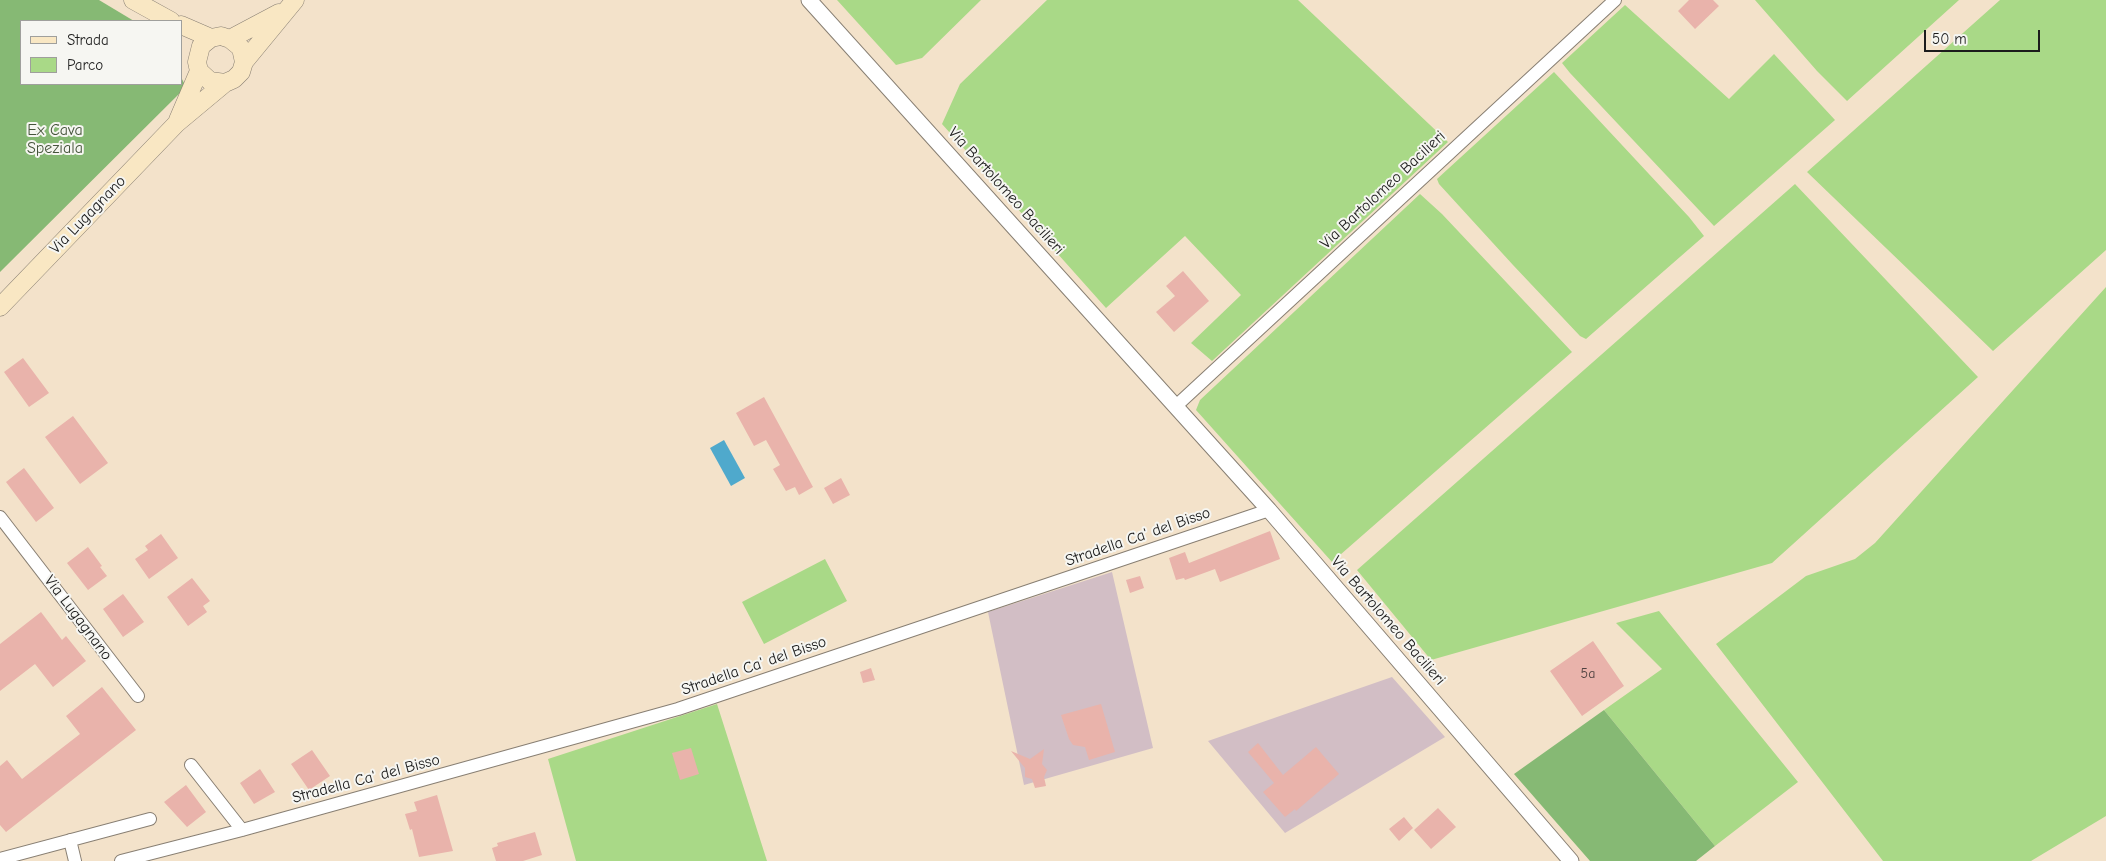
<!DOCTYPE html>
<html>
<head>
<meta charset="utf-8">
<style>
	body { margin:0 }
	#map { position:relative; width:2106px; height:861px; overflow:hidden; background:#f3e2ca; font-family:"Comic Neue",sans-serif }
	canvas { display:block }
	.legend { position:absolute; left:20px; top:20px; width:162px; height:65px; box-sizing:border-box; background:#f6f6f2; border:1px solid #9f9f9c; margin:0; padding:6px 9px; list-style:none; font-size:15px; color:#1c1c1c }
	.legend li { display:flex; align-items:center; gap:10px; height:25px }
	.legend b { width:25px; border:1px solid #9f9f9c }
	.scale { position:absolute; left:1924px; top:30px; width:116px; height:22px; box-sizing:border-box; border:2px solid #1c1c1c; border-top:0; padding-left:6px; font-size:15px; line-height:18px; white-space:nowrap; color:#1c1c1c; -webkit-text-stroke:4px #f6f6f2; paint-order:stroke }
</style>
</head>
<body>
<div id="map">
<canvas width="2106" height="861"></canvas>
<ul class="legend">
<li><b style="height:6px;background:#f9e7c3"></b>Strada</li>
<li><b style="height:14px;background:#a9d987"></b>Parco</li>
</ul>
<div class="scale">50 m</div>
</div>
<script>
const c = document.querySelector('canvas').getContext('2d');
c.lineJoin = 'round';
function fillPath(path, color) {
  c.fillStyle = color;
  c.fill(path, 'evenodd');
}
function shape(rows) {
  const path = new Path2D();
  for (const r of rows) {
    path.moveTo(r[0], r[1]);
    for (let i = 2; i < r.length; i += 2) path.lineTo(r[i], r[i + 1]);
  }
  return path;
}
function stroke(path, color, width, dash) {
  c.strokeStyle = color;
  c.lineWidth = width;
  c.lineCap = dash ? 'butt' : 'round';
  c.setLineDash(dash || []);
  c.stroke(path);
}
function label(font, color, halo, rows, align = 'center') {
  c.font = font + ' "Comic Neue",sans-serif';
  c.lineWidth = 4;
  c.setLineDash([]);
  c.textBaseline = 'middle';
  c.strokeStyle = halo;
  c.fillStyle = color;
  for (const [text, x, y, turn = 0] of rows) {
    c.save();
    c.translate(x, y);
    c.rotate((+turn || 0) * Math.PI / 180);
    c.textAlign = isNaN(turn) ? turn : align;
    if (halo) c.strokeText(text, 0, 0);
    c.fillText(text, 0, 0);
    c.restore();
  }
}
fillPath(shape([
	[1112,572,1153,748,1024,785,988,612],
	[1392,677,1445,737,1285,833,1208,741]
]), '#d2bec5');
fillPath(shape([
	[837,0,981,0,922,58,896,65],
	[1047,0,1298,0,1448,142,1212,361,1191,343,1241,295,1185,236,1106,308,942,124,960,84],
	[1755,0,1959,0,1847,101,1817,71],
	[2000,0,2106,0,2106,250,1993,351,1807,172],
	[1625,5,1729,99,1774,54,1835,120,1714,226,1570,73,1562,63],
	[1554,72,1689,217,1704,236,1586,339,1580,336,1513,265,1439,184,1437,179],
	[1795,184,1978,377,1772,563,1431,660,1357,570],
	[1420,194,1442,214,1572,352,1332,562,1196,410,1200,400],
	[2106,287,2106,816,2031,861,1883,861,1716,644,1806,576,1855,559,1875,543],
	[825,559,847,601,764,644,742,602],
	[1659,611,1798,782,1715,846,1604,710,1662,669,1616,623],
	[717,704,767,861,576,861,548,759]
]), '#a9d987');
fillPath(shape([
	[0,0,99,0,134,21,21,21,21,84,181,84,181,77,186,87,0,272],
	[1604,710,1715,846,1696,861,1590,861,1514,774]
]), '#86b974');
fillPath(shape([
	[724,440,745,478,731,486,710,448]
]), '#4fa9cc');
fillPath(shape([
	[1689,0,1713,0,1719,6,1695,29,1678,11],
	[1183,271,1209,301,1174,332,1156,312,1175,296,1166,286],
	[23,358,49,393,29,407,4,372],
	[764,397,813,487,799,495,795,487,786,491,773,469,780,465,766,440,754,446,736,413],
	[73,416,108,463,80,484,45,437],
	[24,468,54,508,36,522,6,482],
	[841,478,850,495,833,504,824,488],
	[1270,531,1280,559,1220,582,1215,569,1185,580,1184,578,1176,580,1169,558,1185,552,1189,563],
	[161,534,178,558,149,579,135,559,148,550,145,546],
	[88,547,102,566,100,567,107,576,88,590,67,563],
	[1140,576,1144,588,1130,593,1126,580],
	[192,578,210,601,203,606,207,612,188,626,167,597],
	[123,594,144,622,123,637,103,609],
	[41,612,62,640,66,636,86,661,53,687,35,664,0,691,0,644],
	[1593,641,1624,686,1582,716,1550,671],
	[871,668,875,680,863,683,860,672],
	[102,687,136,730,6,832,0,825,0,766,7,760,22,779,80,734,66,716],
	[1101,704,1115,752,1089,760,1085,747,1073,745,1069,739,1061,715],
	[1258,743,1283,775,1316,747,1339,774,1296,811,1295,809,1285,817,1263,792,1274,783,1248,752],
	[691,748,699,774,680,780,672,753],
	[1044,749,1042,764,1047,770,1044,777,1046,786,1035,788,1032,779,1025,777,1025,768,1011,751,1030,759],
	[312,750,330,776,309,790,291,764],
	[260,769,275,792,254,804,240,783],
	[186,785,206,812,187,827,164,802],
	[437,795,453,851,419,857,412,829,410,830,405,814,417,811,414,802],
	[1438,808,1456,827,1431,849,1414,830],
	[1404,817,1413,828,1399,841,1389,829],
	[535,832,542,855,523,861,496,861,492,848,498,846,497,843]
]), '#e9b3ab');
const minor = shape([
	[1176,406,1615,0],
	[0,517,138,696],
	[191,765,242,830],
	[70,840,75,861],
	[0,859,150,819],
	[121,861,242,830,678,709,1269,510]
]);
const tertiary = shape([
	[809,0,1269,510,1571,861]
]);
const secondary = shape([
	[133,0,171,21],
	[181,25,211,38],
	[230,39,279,13],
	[225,83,210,81,199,71,197,62,201,46,211,38,221,36,230,39,241,48,244,62],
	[178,120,199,71],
	[0,307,177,123,225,83,234,79,241,72,244,62,295,0]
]);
stroke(minor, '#887f73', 14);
stroke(tertiary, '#887f73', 17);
stroke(secondary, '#887f73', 19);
stroke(minor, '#fff', 12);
stroke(tertiary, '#fff', 15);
stroke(secondary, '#f9e7c3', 18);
label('14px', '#4f4240', null, [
	["5a",1588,674]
]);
label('16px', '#46553c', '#f6f6f2', [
	["Ex Cava",55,130],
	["Speziala",55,148]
]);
label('16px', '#1c1c1c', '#f6f6f2', [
	["Via Bartolomeo Bacilieri",1383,190,-43],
	["Via Bartolomeo Bacilieri",1006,191,48],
	["Via Lugagnano",88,215,-46],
	["Stradella Ca' del Bisso",1138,537,-19],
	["Via Lugagnano",78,618,53],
	["Via Bartolomeo Bacilieri",1388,621,49],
	["Stradella Ca' del Bisso",754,666,-19],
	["Stradella Ca' del Bisso",366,779,-15]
]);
</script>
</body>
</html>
